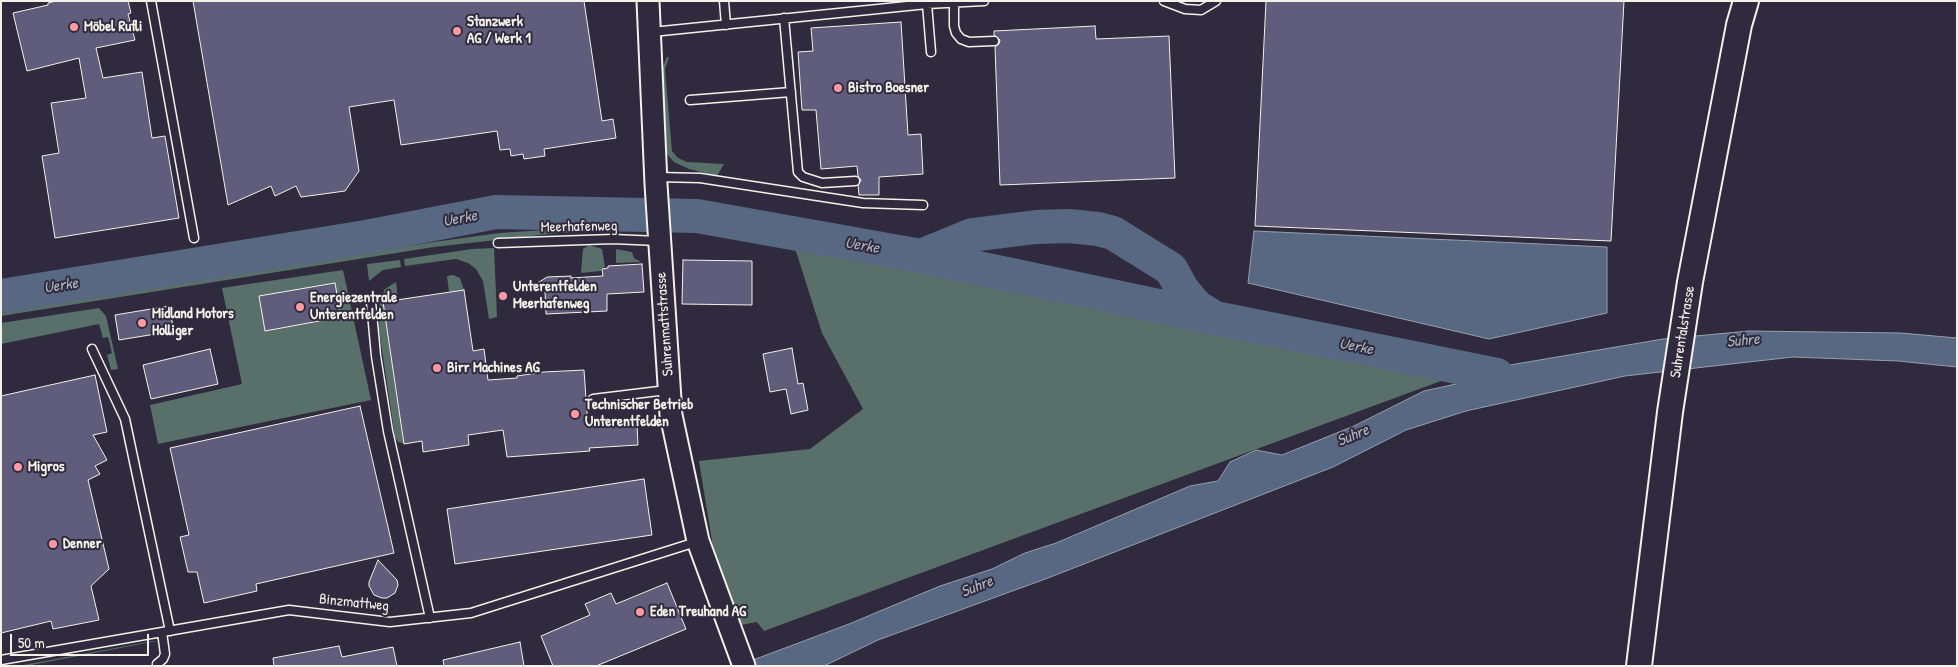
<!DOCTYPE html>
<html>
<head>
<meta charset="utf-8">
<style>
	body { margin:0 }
	#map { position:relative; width:1958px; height:667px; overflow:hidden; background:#2f2a3d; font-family:"Patrick Hand",sans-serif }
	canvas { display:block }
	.frame { position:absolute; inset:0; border:2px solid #f4f1e8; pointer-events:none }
	.scale { position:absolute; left:10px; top:634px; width:139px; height:22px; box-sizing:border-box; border:2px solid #f4f1e8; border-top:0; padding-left:6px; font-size:15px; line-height:18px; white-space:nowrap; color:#f4f1e8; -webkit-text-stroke:4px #2f2a3d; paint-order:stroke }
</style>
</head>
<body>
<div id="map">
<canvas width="1958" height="667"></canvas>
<div class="frame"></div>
<div class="scale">50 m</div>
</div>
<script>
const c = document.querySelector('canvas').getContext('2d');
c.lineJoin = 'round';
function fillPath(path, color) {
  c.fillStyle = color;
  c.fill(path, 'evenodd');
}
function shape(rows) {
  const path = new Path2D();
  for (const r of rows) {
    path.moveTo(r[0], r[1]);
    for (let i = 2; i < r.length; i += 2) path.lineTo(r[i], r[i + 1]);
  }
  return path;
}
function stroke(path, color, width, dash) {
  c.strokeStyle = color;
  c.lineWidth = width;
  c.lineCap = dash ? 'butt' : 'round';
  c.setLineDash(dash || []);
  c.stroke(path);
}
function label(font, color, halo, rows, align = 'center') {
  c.font = font + ' "Patrick Hand",sans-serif';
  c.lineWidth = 4;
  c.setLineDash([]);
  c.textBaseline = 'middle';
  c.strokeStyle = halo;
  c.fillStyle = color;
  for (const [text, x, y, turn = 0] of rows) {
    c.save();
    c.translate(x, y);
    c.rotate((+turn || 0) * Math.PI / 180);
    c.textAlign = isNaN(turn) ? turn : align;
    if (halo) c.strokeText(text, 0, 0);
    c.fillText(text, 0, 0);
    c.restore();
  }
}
fillPath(shape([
	[667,57,669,57,665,69,672,151,678,158,687,162,724,164,717,176,689,169,674,162,666,153,661,72],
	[621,225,615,231,558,233,434,247,1,316,1,313,99,296,434,242,499,233],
	[793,242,1449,378,764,631,757,622,741,625,713,547,699,461,810,449,863,409,822,333],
	[589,245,602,249,605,267,602,268,601,271,581,273,583,249],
	[494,248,497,317,489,319,483,281,476,269,468,263,456,259,405,266,404,259,472,249],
	[616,249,632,252,634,258,641,262,616,263],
	[400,260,401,267,383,270,369,281,367,264],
	[343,270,371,400,158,444,150,405,242,384,222,288],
	[453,275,460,278,464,290,449,292,447,276],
	[396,282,398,299,392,300,391,291,386,291,386,301,383,302,404,443,402,443,398,442,395,437,379,330,380,299,385,289],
	[99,308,106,316,118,369,111,370,107,355,112,353,108,337,103,338,99,324,1,344,1,323],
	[153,641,157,641,26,666,18,666]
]), '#596f69');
const water = shape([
	[1254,231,1607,247,1607,313,1489,339,1248,283,1254,231],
	[1749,331,1901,333,1957,338,1957,367,1898,361,1793,357,1625,376,1466,411,1406,430,1333,467,1048,578,878,640,824,666,737,666,849,624,940,586,992,569,1025,553,1056,543,1190,486,1218,481,1230,462,1256,450,1282,455,1354,426,1424,391,1497,375,1504,366,1663,339,1749,331]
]);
fillPath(water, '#596882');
stroke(water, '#979fab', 1);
stroke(shape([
	[921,256,972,235,1036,227,1069,226,1098,229,1113,233,1171,269,1182,289,1196,306,1215,318],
	[1,296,366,237,496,212,697,216,921,256,1215,318,1497,375]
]), '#596882', 34);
const building = shape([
	[56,1,128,1,131,13,128,14,135,40,96,48,103,78,142,72,152,138,165,136,179,218,55,238,42,156,59,153,51,103,86,98,79,58,27,71,13,13,48,5,48,3,56,1],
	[193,1,584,1,602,121,613,119,616,138,544,149,545,156,524,159,523,154,511,156,510,149,500,150,497,131,401,145,394,100,349,107,359,171,345,191,301,197,296,186,275,196,271,186,228,205,193,1],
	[1266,1,1624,1,1611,241,1255,226,1266,1],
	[901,22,908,135,921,134,923,174,879,177,879,195,859,195,858,185,861,180,858,176,857,166,821,169,816,110,802,110,798,52,813,51,811,28,901,22],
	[1095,26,1096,39,1169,36,1175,178,1000,185,995,47,999,44,1000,40,994,35,994,31,1095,26],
	[683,260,752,261,752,305,682,304,683,260],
	[642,264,644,292,607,294,607,311,546,314,545,291,531,287,547,277,571,276,571,278,603,276,602,269,608,268,608,266,642,264],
	[335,283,341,317,265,331,259,296,335,283],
	[464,290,473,351,484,349,488,380,517,378,517,376,544,372,584,370,588,427,637,424,638,445,589,448,590,451,507,457,503,430,468,435,469,445,423,452,422,441,404,444,383,302,464,290],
	[169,306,174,331,119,340,115,315,169,306],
	[792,348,798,384,803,383,808,410,791,414,786,389,770,392,763,354,792,348],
	[210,349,218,384,151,399,143,365,210,349],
	[95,375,107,432,93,435,107,460,95,466,100,474,88,480,109,569,91,586,99,620,53,629,51,621,1,633,1,396,95,375],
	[360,406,394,553,256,584,257,591,204,603,197,572,188,572,180,537,189,535,170,448,360,406],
	[644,479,652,535,455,564,447,509,644,479],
	[378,560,397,580,398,585,395,593,387,598,382,598,374,595,369,586,369,582,378,560],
	[667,583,686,629,596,666,553,666,541,636,590,615,585,604,611,593,616,604,667,583],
	[520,642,524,666,444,666,443,660,520,642],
	[339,646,342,657,393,647,397,666,274,666,273,658,339,646]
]);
fillPath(building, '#5f5d7b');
stroke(building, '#f4f1e8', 1);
const lane = shape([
	[151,1,194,238],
	[724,1,726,25],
	[1164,1,1185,9,1201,10,1216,1],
	[954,3,954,26,956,33,961,39,969,42,994,41],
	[927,4,931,52],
	[784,18,798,172,803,177,822,183,855,181],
	[652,32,927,4,984,1],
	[690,100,791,92],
	[658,177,700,178,863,203,923,205],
	[498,243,613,239,658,241],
	[371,302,376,356,388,431,430,618],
	[92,349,125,419,170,631],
	[593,399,667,390],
	[1,660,289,610,390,622,471,613,696,542],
	[157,664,163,659,165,654,162,632]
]);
const secondary = shape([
	[648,1,656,184,671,415,698,541,744,666]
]);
const primary = shape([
	[1639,666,1670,412,1690,282,1739,25,1746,1]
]);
stroke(lane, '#f4f1e8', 11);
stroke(secondary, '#f4f1e8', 25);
stroke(primary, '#f4f1e8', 28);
stroke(lane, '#2f2a3d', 8);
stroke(secondary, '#2f2a3d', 21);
stroke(primary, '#2f2a3d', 24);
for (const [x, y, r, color] of [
	[74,27,5,"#ff9aa2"],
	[457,31,5,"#ff9aa2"],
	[838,88,5,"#ff9aa2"],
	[503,296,5,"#ff9aa2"],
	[300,307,5,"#ff9aa2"],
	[142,323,5,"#ff9aa2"],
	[437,368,5,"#ff9aa2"],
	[575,414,5,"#ff9aa2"],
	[18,467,5,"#ff9aa2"],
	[53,544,5,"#ff9aa2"],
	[640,612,5,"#ff9aa2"]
]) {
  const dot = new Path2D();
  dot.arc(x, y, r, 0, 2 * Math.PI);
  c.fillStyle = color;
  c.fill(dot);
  stroke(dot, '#2f2a3d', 2);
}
label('bold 15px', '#f4f1e8', '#2f2a3d', [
	["Stanzwerk",467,22],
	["AG / Werk 1",467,39],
	["Möbel Rufli",84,27],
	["Bistro Boesner",848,88],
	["Unterentfelden",513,287],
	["Meerhafenweg",513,304],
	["Energiezentrale",310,298],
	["Unterentfelden",310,315],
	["Midland Motors",152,314],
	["Holliger",152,331],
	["Birr Machines AG",447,368],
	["Technischer Betrieb",585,405],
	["Unterentfelden",585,422],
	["Migros",28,467],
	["Denner",63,544],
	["Eden Treuhand AG",650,612]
], 'left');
label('15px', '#f4f1e8', '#2f2a3d', [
	["Meerhafenweg",579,227,-1],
	["Suhrenmattstrasse",665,324,-94],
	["Suhrentalstrasse",1683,332,-81],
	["Binzmattweg",354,603,6]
]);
label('italic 16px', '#aeb3ba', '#2f2a3d', [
	["Uerke",460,219,-11],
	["Uerke",862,246,10],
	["Uerke",61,286,-9],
	["Suhre",1743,341,-5],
	["Uerke",1356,347,11],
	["Suhre",1353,436,-23],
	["Suhre",977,587,-22]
]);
</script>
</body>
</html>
